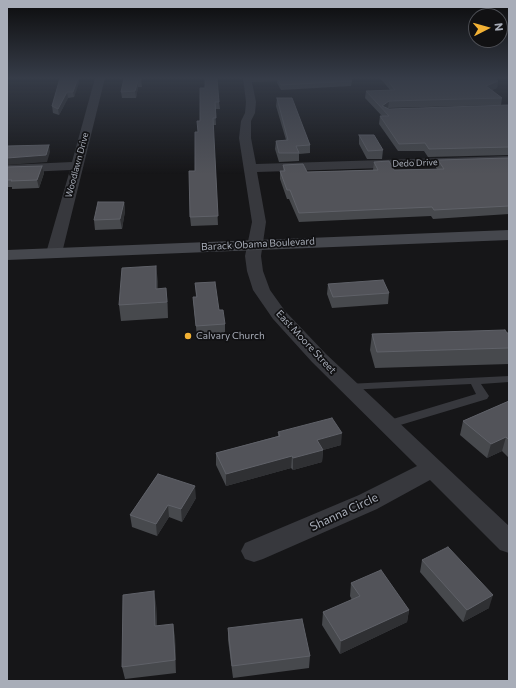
<!DOCTYPE html>
<html>
<head>
<meta charset="utf-8">
<style>
	body { margin:0 }
	#map { position:relative; width:516px; height:688px; overflow:hidden; background:#161618; font-family:Commissioner,sans-serif }
	canvas { display:block }
	.frame { position:absolute; inset:0; border:8px solid #a8adb8; pointer-events:none }
	.north { position:absolute; left:468px; top:8px; width:40px; height:40px; box-sizing:border-box; background:#111113; border:1px solid #4d4f55; border-radius:50%; rotate:84deg; font-size:11px; font-weight:700; line-height:16px; text-align:center; color:#a8adb8 }
	.north::after { content:''; display:block; margin:auto; width:14px; height:18px; background:#f2b134; clip-path:polygon(50% 0,100% 100%,50% 72%,0 100%) }
</style>
</head>
<body>
<div id="map">
<canvas width="516" height="688"></canvas>
<div class="frame"></div>
<div class="north">N</div>
</div>
<script>
const c = document.querySelector('canvas').getContext('2d');
c.lineJoin = 'round';
function shape(rows) {
  const path = new Path2D();
  for (const r of rows) {
    path.moveTo(r[0], r[1]);
    for (let i = 2; i < r.length; i += 2) path.lineTo(r[i], r[i + 1]);
  }
  return path;
}
function fillPath(path, color) {
  c.fillStyle = color;
  c.fill(path, 'evenodd');
}
function stroke(path, color, width, dash) {
  c.strokeStyle = color;
  c.lineWidth = width;
  c.lineCap = dash ? 'butt' : 'round';
  c.setLineDash(dash || []);
  c.stroke(path);
}
function label(font, color, halo, rows, align = 'center') {
  c.font = font + ' Commissioner,sans-serif';
  c.lineWidth = 3.5;
  c.setLineDash([]);
  c.textBaseline = 'middle';
  c.strokeStyle = halo;
  c.fillStyle = color;
  for (const [text, x, y, turn = 0] of rows) {
    c.save();
    c.translate(x, y);
    c.rotate((+turn || 0) * Math.PI / 180);
    c.textAlign = isNaN(turn) ? turn : align;
    if (halo) c.strokeText(text, 0, 0);
    c.fillText(text, 0, 0);
    c.restore();
  }
}
fillPath(shape([
	[509,376,509,382,481,384,489,396,487,399,387,429,383,428,381,425,383,422,476,394,471,384,347,390,342,387,347,384,509,376]
]), '#37383d');
fillPath(shape([
	[95,78,105,78,62,253,60,256,54,258,48,256,46,253,70,170,7,173,7,165,72,162,95,78],
	[243,78,311,78,306,81,252,82,256,102,255,113,251,121,251,138,256,164,509,156,509,164,257,172,266,222,261,256,263,271,270,290,285,311,326,354,509,526,509,553,500,550,430,480,377,509,263,559,254,562,245,559,241,551,245,543,359,495,417,466,312,362,273,319,253,290,247,271,245,256,252,222,239,138,241,121,245,113,246,102,243,78]
]), '#37383d');
fillPath(shape([
	[509,230,509,240,7,260,7,250,509,230]
]), '#45474d');
fillPath(shape([
	[60,78,79,78,79,82,74,97,68,98,59,115,53,113,52,106],
	[141,78,142,87,138,87,136,98,122,98,121,92],
	[277,78,352,81,351,86,281,90,277,83],
	[380,78,494,78,498,81,497,88,492,90,502,98,501,105,388,108,387,108,389,109,509,105,509,155,428,157,424,151,398,151,379,124,380,116,382,116,365,98,366,91,390,90],
	[205,88,219,102,220,109,215,109,216,125,213,125,218,225,191,226,190,217,195,171,198,132],
	[277,98,310,145,310,153,299,154,299,161,279,162,275,149,276,141,286,140,276,106],
	[359,135,383,150,382,159,367,159,359,144],
	[509,158,509,215,509,214,433,219,431,216,299,222,289,199,287,199,280,179,280,171,283,171,283,165,307,172,373,170,374,162,394,170,437,169,436,168,438,160],
	[42,166,44,173,39,188,12,189,12,187,7,187,7,167],
	[124,202,125,211,122,229,95,230,94,220],
	[158,281,158,289,168,304,168,318,121,321,119,305],
	[195,283,219,310,225,324,225,335,197,337,193,297,196,297],
	[328,284,389,293,388,304,332,308,327,294],
	[507,333,509,333,509,364,375,368,370,350,372,334],
	[509,401,509,458,502,451,487,458,460,435,463,421],
	[278,432,341,445,323,450,322,462,293,470,291,468,226,486,216,465,216,453,278,436],
	[158,474,196,498,182,522,169,517,157,536,132,527,130,515],
	[422,560,489,608,463,622,420,572],
	[351,583,409,610,407,622,340,654,322,625,323,612,352,600,350,596],
	[156,603,157,626,175,636,176,673,125,679,122,667],
	[228,628,310,656,309,668,233,678,228,640]
]), '#47494d');
fillPath(shape([
	[78,78,79,78,79,82,74,97,73,92],
	[138,81,138,87,136,98,135,91],
	[498,81,497,88,485,92,486,86],
	[67,92,68,98,59,115,58,109],
	[389,101,388,108,384,111,382,106],
	[49,145,50,152,47,162,7,165,7,158],
	[42,166,44,173,39,188,37,180],
	[124,202,125,211,122,229,120,219],
	[156,266,158,281,158,304,156,289],
	[166,288,168,304,168,318,167,302],
	[342,433,341,445,323,450,322,462,293,470,293,458,317,440],
	[506,437,502,451,487,458,491,444],
	[292,456,291,468,226,486,226,474],
	[195,486,196,498,182,522,181,509],
	[168,505,169,517,157,536,156,524],
	[154,591,156,603,157,638,155,626],
	[493,595,489,608,463,622,467,610],
	[409,610,407,622,340,654,341,641],
	[173,624,175,636,176,673,175,660]
]), '#2f3033');
const building = shape([
	[60,78,78,78,73,92,67,92,58,109,52,106,60,78],
	[124,78,141,78,141,80,138,81,135,91,121,92,124,78],
	[205,78,217,78,219,102,215,102,216,118,213,118,218,216,190,217,189,171,195,171,195,132,198,132,197,121,200,121,200,88,205,88,205,78],
	[277,78,350,78,352,81,281,85,277,78],
	[386,78,494,78,498,81,486,86,502,98,389,101,382,106,389,109,509,105,509,147,429,149,425,143,399,144,380,116,389,116,366,91,395,90,386,78],
	[277,98,292,98,310,145,296,146,299,153,279,153,276,141,288,140,277,98],
	[359,135,374,135,383,150,368,151,359,135],
	[49,145,46,155,7,158,7,146,49,145],
	[509,158,509,206,434,210,432,207,299,213,290,190,287,190,280,171,285,171,283,165,303,164,307,172,378,170,374,162,389,161,394,170,444,169,438,160,509,158],
	[42,166,37,180,11,181,12,180,7,180,7,167,42,166],
	[98,202,124,202,120,219,94,220,98,202],
	[156,266,156,289,166,288,167,302,119,305,122,268,156,266],
	[383,280,389,293,333,297,328,284,383,280],
	[215,282,219,310,223,310,225,324,196,326,193,297,197,297,195,283,215,282],
	[505,330,507,333,509,333,509,348,377,352,372,334,505,330],
	[509,401,509,440,506,437,491,444,463,421,509,401],
	[332,418,342,433,317,440,323,450,293,458,292,456,226,474,216,453,280,436,278,432,332,418],
	[158,474,195,486,181,509,168,505,156,524,130,515,158,474],
	[448,547,493,595,467,610,422,560,448,547],
	[381,570,409,610,341,641,323,612,360,596,351,583,381,570],
	[154,591,155,626,173,624,175,660,122,667,123,595,154,591],
	[302,619,310,656,232,666,228,628,302,619]
]);
fillPath(building, '#525359');
stroke(building, '#5f6168', 1);
const sky = c.createLinearGradient(0, 0, 0, 174);
sky.addColorStop(0, '#0c0c0d');
sky.addColorStop(0.45, '#363c48');
sky.addColorStop(1, '#363c4800');
c.fillStyle = sky;
c.fillRect(0, 0, 516, 174);
for (const [x, y, r, color] of [
	[188,336,4,"#f2b134"]
]) {
  const dot = new Path2D();
  dot.arc(x, y, r, 0, 2 * Math.PI);
  c.fillStyle = color;
  c.fill(dot);
  stroke(dot, '#111113', 1.5);
}
label('9px', '#a8adb8', '#111113', [
	["Dedo Drive",415,163,-2],
	["Woodlawn Drive",77,165,-75]
]);
label('10px', '#a8adb8', '#111113', [
	["Barack Obama Boulevard",258,244,-3],
	["East Moore Street",306,342,47]
]);
label('10px', '#a8adb8', '#111113', [
	["Calvary Church",196,336]
], 'left');
label('12px', '#a8adb8', '#111113', [
	["Shanna Circle",344,512,-25]
]);
</script>
</body>
</html>
